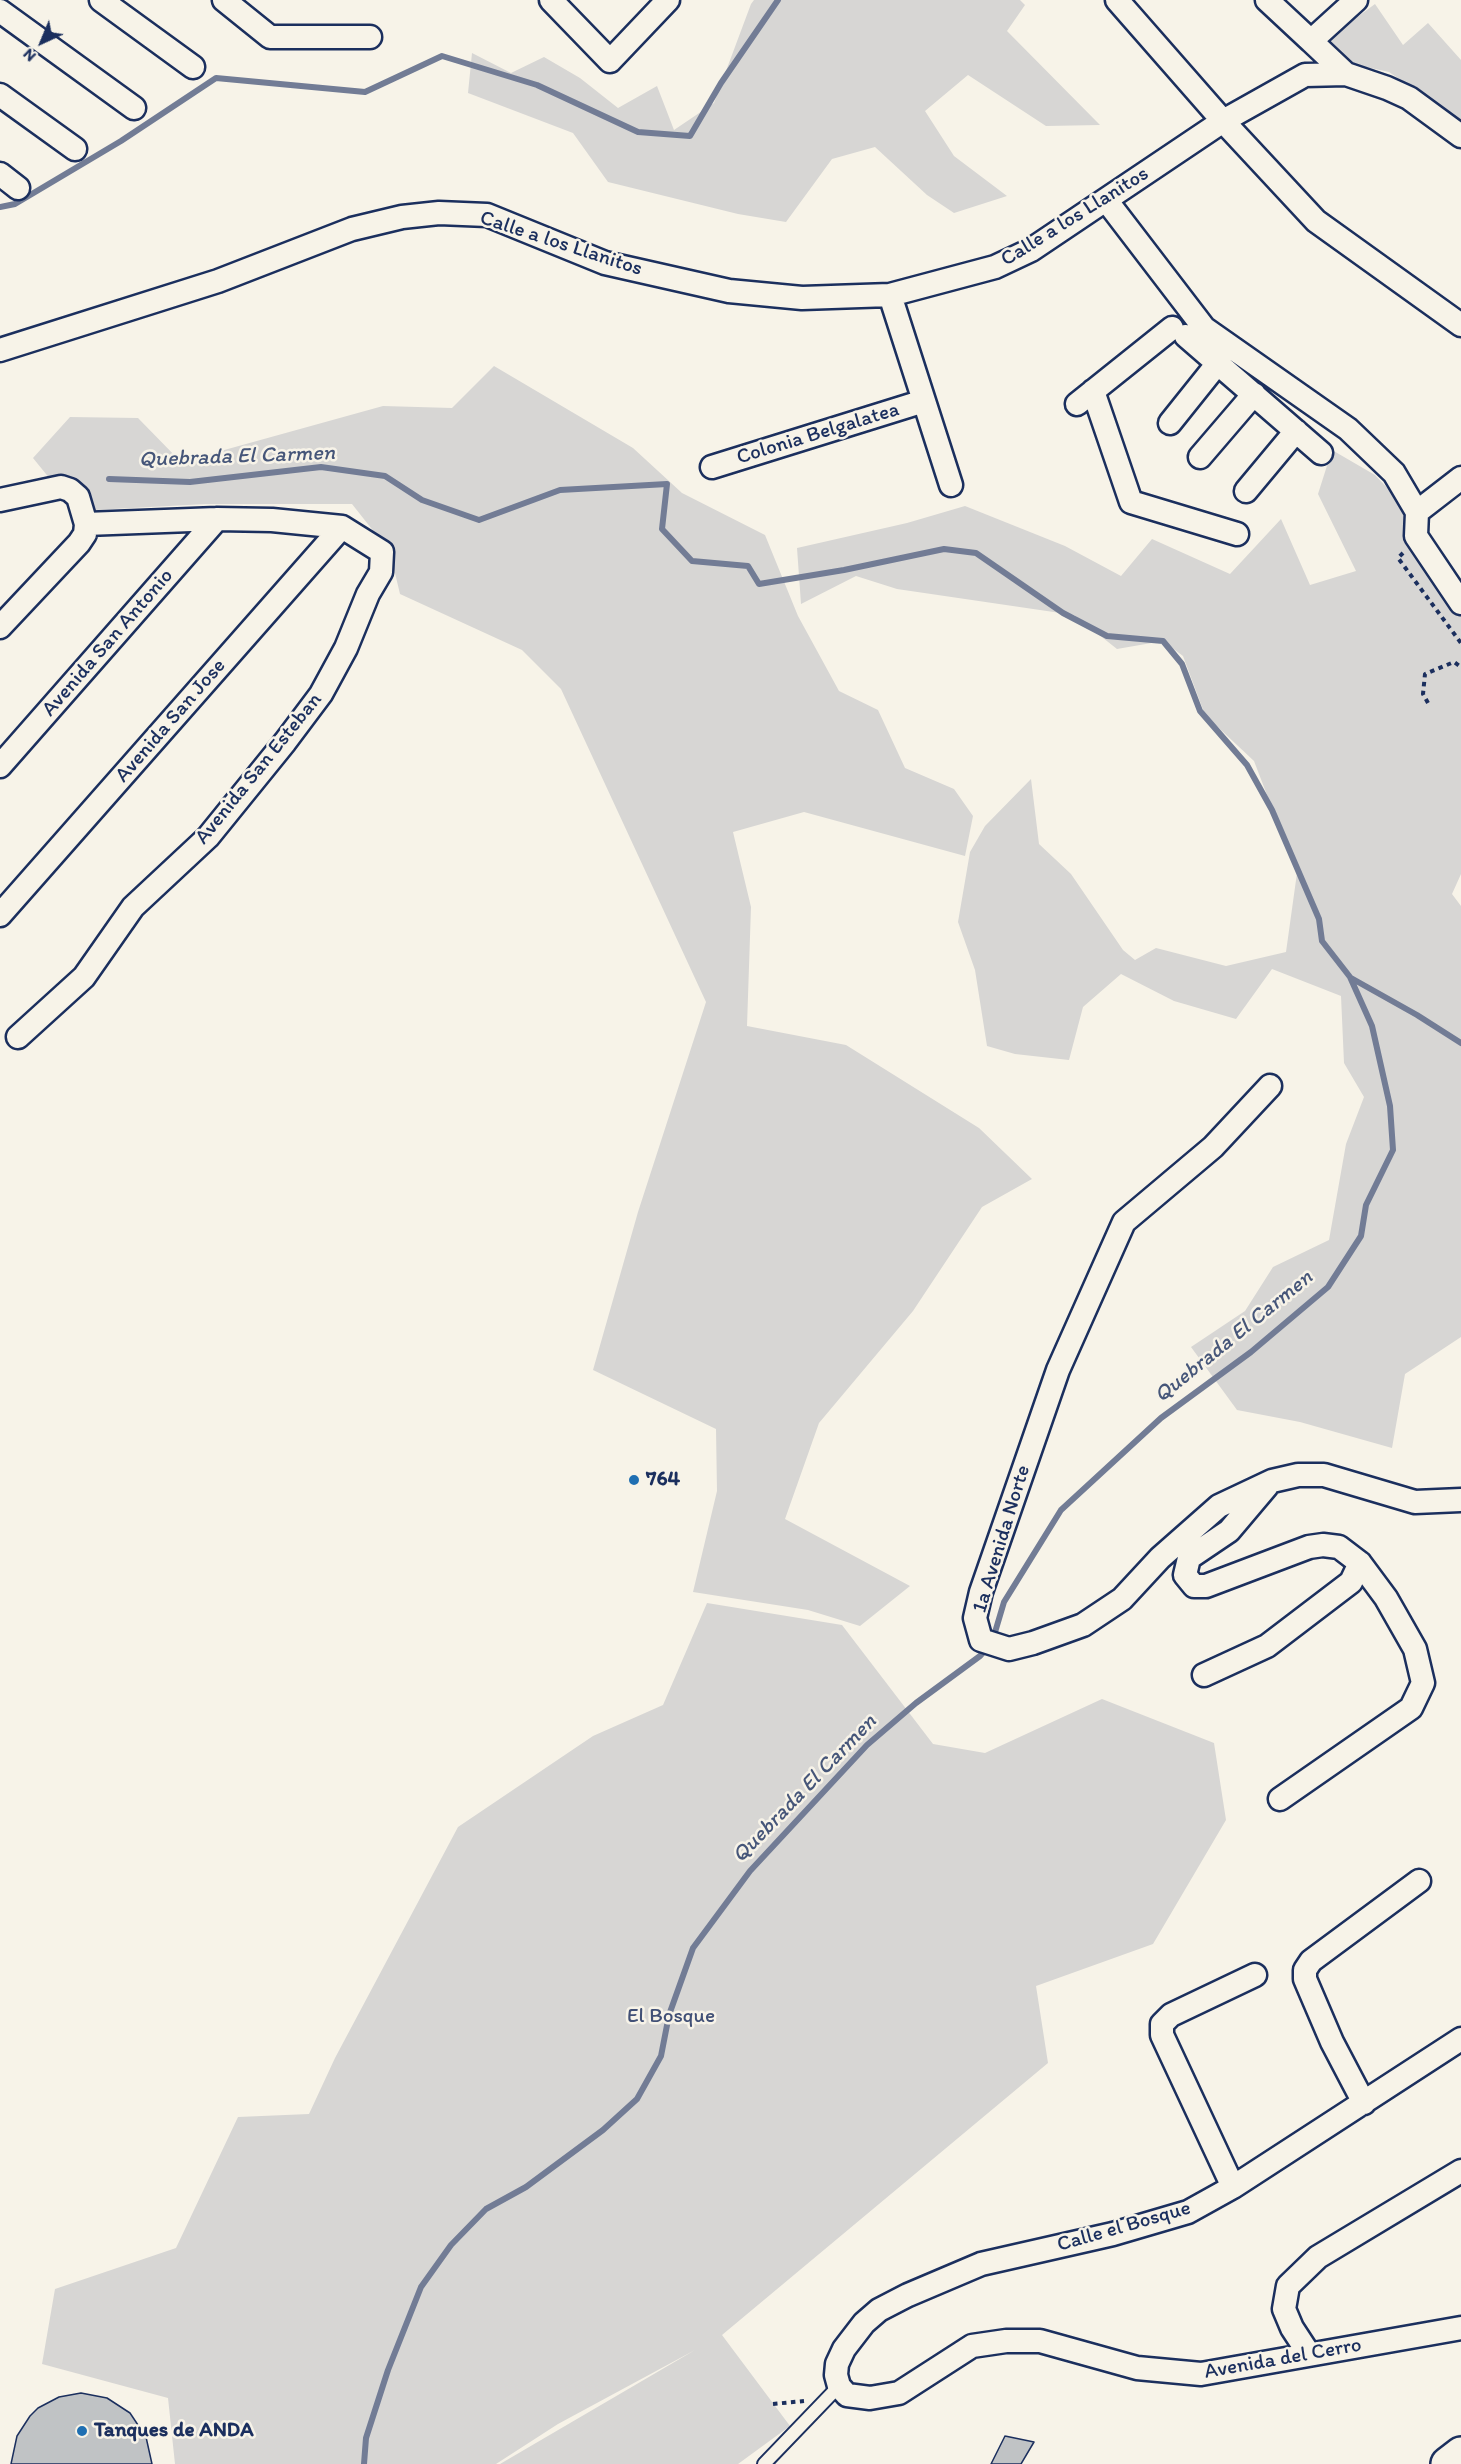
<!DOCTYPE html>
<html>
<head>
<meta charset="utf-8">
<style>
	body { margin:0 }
	#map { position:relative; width:1461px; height:2464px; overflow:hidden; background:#f7f3e8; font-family:Itim,sans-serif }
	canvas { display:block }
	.north { position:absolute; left:12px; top:12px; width:60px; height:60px; -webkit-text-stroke:4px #f7f3e8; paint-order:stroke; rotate:224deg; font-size:16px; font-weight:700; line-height:24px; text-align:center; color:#1b2f5e }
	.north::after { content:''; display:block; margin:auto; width:21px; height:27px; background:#1b2f5e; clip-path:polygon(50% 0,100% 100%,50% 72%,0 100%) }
</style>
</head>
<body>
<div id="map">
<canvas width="1461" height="2464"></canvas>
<div class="north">N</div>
</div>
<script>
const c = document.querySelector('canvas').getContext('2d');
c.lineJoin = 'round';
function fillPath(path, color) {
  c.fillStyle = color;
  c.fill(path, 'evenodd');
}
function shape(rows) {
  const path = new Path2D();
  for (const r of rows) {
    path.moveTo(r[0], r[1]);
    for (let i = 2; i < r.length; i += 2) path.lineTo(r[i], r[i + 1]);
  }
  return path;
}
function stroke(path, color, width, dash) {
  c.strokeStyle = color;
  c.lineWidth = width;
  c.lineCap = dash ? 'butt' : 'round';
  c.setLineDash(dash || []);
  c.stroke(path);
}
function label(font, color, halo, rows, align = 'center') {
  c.font = font + ' Itim,sans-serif';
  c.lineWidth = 5;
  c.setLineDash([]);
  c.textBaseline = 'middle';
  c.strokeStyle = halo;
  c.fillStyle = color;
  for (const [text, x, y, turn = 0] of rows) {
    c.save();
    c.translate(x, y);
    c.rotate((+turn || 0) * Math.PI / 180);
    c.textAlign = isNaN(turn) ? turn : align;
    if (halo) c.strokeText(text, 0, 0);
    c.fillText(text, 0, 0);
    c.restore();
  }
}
fillPath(shape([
	[754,0,1020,0,1025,5,1007,31,1100,125,1046,126,968,75,925,111,954,156,1007,196,954,213,927,195,875,147,832,159,786,222,738,214,608,182,573,133,468,93,472,53,511,73,544,57,580,78,618,108,657,86,674,130,714,103,751,4],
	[1375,4,1403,45,1428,23,1461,60,1461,121,1389,72,1343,62,1325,41],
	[494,366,633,448,682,493,765,535,798,616,839,691,878,710,905,768,954,789,973,816,965,856,804,812,733,832,751,907,747,1026,846,1045,979,1128,1032,1179,982,1207,913,1311,819,1423,785,1519,910,1586,860,1626,808,1610,693,1592,717,1491,716,1429,593,1370,638,1212,706,1002,561,689,522,650,400,594,390,552,352,504,206,504,76,511,33,458,70,417,138,418,181,462,383,406,452,408],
	[1332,450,1375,475,1413,515,1461,608,1461,874,1452,894,1461,906,1461,1337,1405,1374,1392,1448,1300,1422,1237,1410,1191,1347,1245,1311,1273,1267,1329,1240,1346,1144,1364,1097,1344,1063,1341,996,1272,969,1236,1019,1174,1001,1121,974,1083,1007,1069,1060,1015,1054,987,1046,975,970,958,922,970,852,985,826,1031,779,1039,844,1071,874,1123,950,1135,960,1156,948,1226,966,1286,952,1297,873,1254,761,1205,715,1183,656,1163,641,1117,649,1074,615,897,589,856,576,801,604,797,548,907,523,965,506,1065,546,1121,576,1152,539,1230,574,1281,519,1310,585,1356,571,1318,494],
	[707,1603,842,1625,933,1744,985,1753,1102,1699,1214,1743,1226,1820,1153,1944,1036,1986,1048,2063,722,2335,790,2426,738,2464,500,2464,695,2350,558,2424,496,2464,175,2464,168,2398,42,2364,55,2289,176,2248,238,2117,309,2114,335,2058,458,1827,593,1736,663,1705]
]), '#d7d6d4');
stroke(shape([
	[0,207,15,204,121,141,216,78,365,92,442,56,537,85,638,132,690,136,721,83,778,0],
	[109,479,190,482,321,467,385,476,422,500,479,520,560,490,667,484,662,529,692,561,748,566,759,584,844,570,944,549,976,553,1063,613,1107,636,1163,641,1182,664,1200,711,1247,765,1272,810,1319,919,1322,941,1350,977,1372,1026,1390,1106,1393,1150,1366,1205,1361,1236,1328,1287,1251,1352,1161,1418,1061,1510,1004,1602,993,1639],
	[1351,978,1417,1015,1461,1043],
	[364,2464,366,2438,388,2370,421,2287,451,2245,486,2209,526,2187,603,2130,637,2099,661,2056,669,2015,693,1948,750,1871,867,1745,916,1703,980,1656,987,1648]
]), '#727c95', 6);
const building = shape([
	[81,2393,107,2398,130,2413,146,2437,152,2464,11,2464,17,2436,30,2416,38,2408,59,2397,81,2393],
	[1005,2436,1034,2442,1021,2464,991,2464,1005,2436]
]);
fillPath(building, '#c0c3c5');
stroke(building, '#1b2f5e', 1.5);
const lane = shape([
	[764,2464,839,2386]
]);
const street = shape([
	[101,0,193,67],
	[224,0,270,37,370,37],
	[551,0,610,61,668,0],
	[1117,0,1223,121,1316,221,1461,325],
	[1267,0,1311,41],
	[0,11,134,108],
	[1346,74,1311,41,1356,0],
	[0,95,75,149],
	[0,174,18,188],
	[1106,200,1204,328,1348,429,1394,473,1417,512,1416,536,1461,603],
	[890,295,951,485],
	[1186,336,1321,453],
	[0,350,218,281,352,229,402,217,439,213,487,215,605,263,729,291,802,298,890,295,995,267,1031,250,1223,121,1305,75,1346,74,1387,88,1409,98,1461,136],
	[1093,391,1131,502,1237,534],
	[1077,404,1172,328],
	[1170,423,1218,363],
	[1200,457,1254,394],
	[712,467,924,401],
	[1246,491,1296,431],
	[0,500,61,487,70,490,78,497,86,524,85,534,79,543,0,627],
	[1417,512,1461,478],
	[0,766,217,519],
	[0,915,342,527],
	[18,1037,84,977,133,907,208,837,285,742,321,694,346,648,368,594,381,572,382,552,342,527,272,520,217,519,86,524],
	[1270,1086,1213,1147,1124,1222,1058,1370,981,1592,975,1618,981,1640,1009,1649,1033,1643,1083,1625,1122,1599,1160,1558,1219,1506,1272,1481,1298,1475,1324,1475,1415,1502,1461,1500],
	[1267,1486,1229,1531,1189,1558,1185,1575,1194,1586,1206,1586,1309,1547,1323,1545,1339,1547,1360,1563,1386,1598,1415,1649,1423,1683,1411,1708,1280,1799],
	[1204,1675,1267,1646,1351,1582,1360,1563],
	[1461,2039,1233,2187,1188,2212,1113,2234,981,2264,908,2295,879,2310,864,2323,844,2349,837,2364,836,2375,839,2386,847,2395,870,2398,899,2393,972,2346,1006,2341,1040,2341,1137,2368,1201,2374,1461,2328],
	[1364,2103,1332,2042,1305,1979,1305,1970,1311,1961,1419,1881],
	[1233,2187,1162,2035,1162,2024,1171,2015,1255,1975],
	[1309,2354,1292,2328,1284,2309,1288,2286,1318,2257,1461,2171]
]);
const secondary = shape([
	[1448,2464,1461,2454]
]);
stroke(lane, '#1b2f5e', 16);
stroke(street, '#1b2f5e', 27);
stroke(secondary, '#1b2f5e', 38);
stroke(shape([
	[1403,553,1398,558,1461,643],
	[1428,703,1423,694,1425,674,1454,662,1461,667],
	[773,2404,804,2401]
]), '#1b2f5e', 4, [4.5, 4.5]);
stroke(lane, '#f7f3e8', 12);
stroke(street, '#f7f3e8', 22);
stroke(secondary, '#f7f3e8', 33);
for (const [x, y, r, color] of [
	[634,1480,6,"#1f6fb2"],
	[82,2431,6,"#1f6fb2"]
]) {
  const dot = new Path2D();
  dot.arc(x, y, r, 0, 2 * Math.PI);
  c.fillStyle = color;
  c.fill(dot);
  stroke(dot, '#f7f3e8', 2);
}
label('21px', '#1b2f5e', '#f7f3e8', [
	["Calle a los Llanitos",1075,217,-32],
	["Calle a los Llanitos",561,244,18],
	["Colonia Belgalatea",818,434,-17],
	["Avenida San Antonio",108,643,-49],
	["Avenida San Jose",171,721,-49],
	["Avenida San Esteban",259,769,-51],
	["1a Avenida Norte",1002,1539,-73],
	["Calle el Bosque",1124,2227,-16],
	["Avenida del Cerro",1283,2359,-10]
]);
label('bold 21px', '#1b2f5e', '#f7f3e8', [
	["764",646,1480],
	["Tanques de ANDA",94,2431]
], 'left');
label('21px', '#415076', '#f7f3e8', [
	["El Bosque",671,2017]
]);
label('italic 22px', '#465679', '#f7f3e8', [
	["Quebrada El Carmen",237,457,-2],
	["Quebrada El Carmen",1234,1337,-39],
	["Quebrada El Carmen",805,1789,-46]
]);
</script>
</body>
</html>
